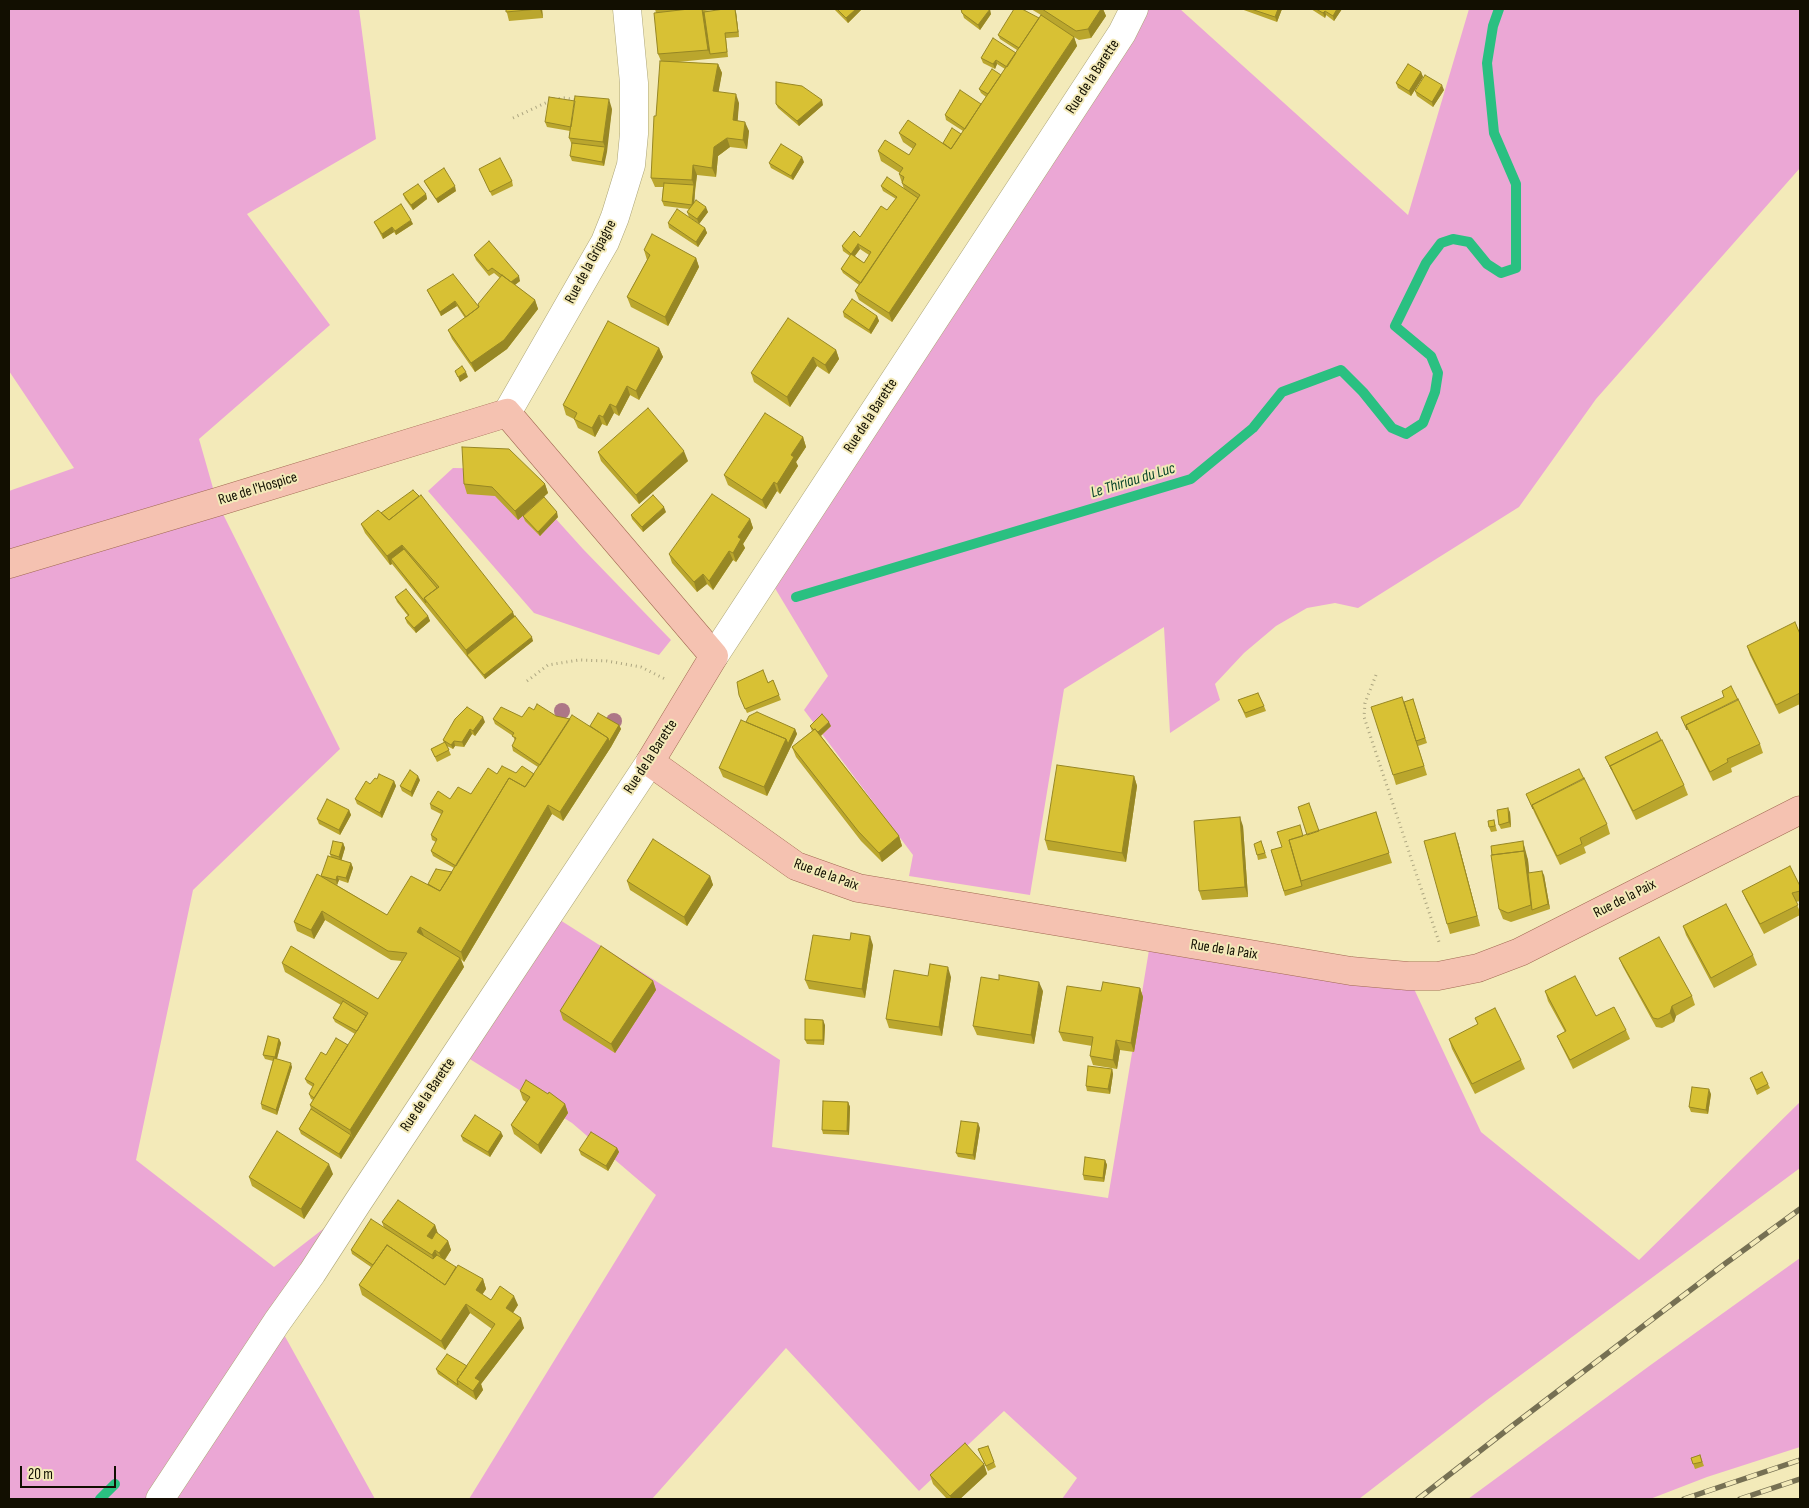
<!DOCTYPE html>
<html>
<head>
<meta charset="utf-8">
<style>
	body { margin:0 }
	#map { position:relative; width:1809px; height:1508px; overflow:hidden; background:#f3eab9; font-family:"Sofia Sans Condensed",sans-serif }
	canvas { display:block }
	.frame { position:absolute; inset:0; border:10px solid #120f01; pointer-events:none }
	.scale { position:absolute; left:20px; top:1466px; width:96px; height:22px; box-sizing:border-box; border:2px solid #120f01; border-top:0; padding-left:6px; font-size:15px; line-height:18px; white-space:nowrap; color:#120f01; -webkit-text-stroke:4px #f3eab9; paint-order:stroke }
</style>
</head>
<body>
<div id="map">
<canvas width="1809" height="1508"></canvas>
<div class="frame"></div>
<div class="scale">20 m</div>
</div>
<script>
const c = document.querySelector('canvas').getContext('2d');
c.lineJoin = 'round';
function fillPath(path, color) {
  c.fillStyle = color;
  c.fill(path, 'evenodd');
}
function shape(rows) {
  const path = new Path2D();
  for (const r of rows) {
    path.moveTo(r[0], r[1]);
    for (let i = 2; i < r.length; i += 2) path.lineTo(r[i], r[i + 1]);
  }
  return path;
}
function stroke(path, color, width, dash) {
  c.strokeStyle = color;
  c.lineWidth = width;
  c.lineCap = dash ? 'butt' : 'round';
  c.setLineDash(dash || []);
  c.stroke(path);
}
function label(font, color, halo, rows, align = 'center') {
  c.font = font + ' "Sofia Sans Condensed",sans-serif';
  c.lineWidth = 4;
  c.setLineDash([]);
  c.textBaseline = 'middle';
  c.strokeStyle = halo;
  c.fillStyle = color;
  for (const [text, x, y, turn = 0] of rows) {
    c.save();
    c.translate(x, y);
    c.rotate((+turn || 0) * Math.PI / 180);
    c.textAlign = isNaN(turn) ? turn : align;
    if (halo) c.strokeText(text, 0, 0);
    c.fillText(text, 0, 0);
    c.restore();
  }
}
fillPath(shape([
	[9,9,359,9,376,139,247,214,330,325,199,439,217,502,340,749,193,890,136,1160,274,1267,358,1202,277,1322,375,1499,9,1499,9,491,74,468,9,371],
	[1134,9,1180,9,1408,215,1469,9,1800,9,1800,168,1596,399,1519,507,1358,608,1335,603,1307,608,1276,626,1244,653,1215,684,1220,700,1170,733,1164,627,1064,689,1030,895,909,876,913,855,804,710,828,676,767,575],
	[453,468,511,469,583,549,671,640,659,655,534,613,428,491],
	[549,913,780,1060,772,1147,1108,1198,1151,938,1408,976,1481,1132,1639,1260,1800,1102,1800,1168,1487,1400,1359,1499,1062,1499,1077,1478,1004,1411,919,1491,786,1348,652,1499,469,1499,656,1195,572,1123,457,1051],
	[1800,1258,1800,1447,1707,1477,1650,1499,1468,1499,1652,1364]
]), '#eba7d5');
stroke(shape([
	[796,597,1191,479,1253,428,1282,392,1341,370,1363,392,1392,428,1406,434,1423,423,1435,392,1438,373,1431,356,1395,326,1426,263,1441,243,1453,239,1469,242,1487,264,1501,273,1516,268,1516,184,1494,133,1487,63,1493,26,1499,9],
	[100,1499,115,1484]
]), '#2ac081', 10);
const minor = shape([
	[507,413,605,242,615,217,631,165,634,134,634,83,627,9]
]);
const tertiary = shape([
	[714,656,1122,33,1134,9],
	[160,1499,277,1322,312,1273,358,1202,650,762]
]);
const primary = shape([
	[9,564,217,502,507,413,714,656,650,762,796,866,858,888,1351,971,1408,976,1438,976,1478,968,1520,952,1800,810]
]);
stroke(minor, '#ada576', 29);
stroke(tertiary, '#ada576', 29);
stroke(primary, '#a16952', 29);
stroke(shape([
	[513,118,554,99,564,98,578,100],
	[1376,675,1365,703,1364,717,1440,945],
	[527,681,548,665,579,660,607,661,641,667,665,679]
]), '#ada680', 3, [1, 4]);
stroke(minor, '#fff', 28);
stroke(tertiary, '#fff', 28);
stroke(primary, '#f5c2b1', 28);
const rail = shape([
	[1418,1499,1512,1426,1726,1263,1800,1209],
	[1684,1499,1800,1460],
	[1740,1499,1800,1479]
]);
stroke(rail, '#767053', 5.5);
stroke(rail, '#f3eab9', 4, [11]);
c.fillStyle = '#ad7787';
for (const [x, y] of [
	[562,711],
	[614,721]
]) {
  c.beginPath();
  c.arc(x, y, 8, 0, 2 * Math.PI);
  c.fill();
}
fillPath(shape([
	[506,9,542,9,543,18,509,21],
	[655,9,723,9,704,11,736,12,739,37,726,38,728,57,678,62,718,64,722,73,718,92,739,103,737,121,749,131,747,149,730,147,718,156,716,177,697,175,694,202,708,212,699,224,689,217,687,212,689,209,664,206,662,201,663,187,655,187,651,178,656,116,661,61,658,54,656,13],
	[834,9,862,9,848,23],
	[961,9,991,14,980,30,964,18],
	[1031,9,1103,9,1106,16,1091,38,1079,40,1074,37,1077,46,892,322,859,300,855,291,859,285,843,273,841,269,850,256,843,251,842,246,860,237,887,210,896,199,883,191,881,186,904,189,899,174,900,173,881,161,878,151,909,155,913,149,903,142,899,133,943,143,961,134,963,131,946,120,945,115,981,104,986,97,981,93,979,89,1001,75,1005,69,997,64,995,69,983,63,981,58,1016,53,1017,50,1000,39,998,35,1039,18,1041,15],
	[860,249,869,255,864,263,855,256],
	[1241,9,1282,9,1277,22],
	[1311,9,1342,9,1334,21,1326,15,1325,18],
	[1421,72,1423,77,1411,96,1398,88,1396,83],
	[1444,90,1433,107,1417,96,1415,91],
	[776,104,823,105,799,126,778,108],
	[612,109,604,166,572,161,570,156,572,145,569,138,570,131,547,127,545,122],
	[804,162,793,180,771,168,769,163],
	[479,169,512,181,513,186,492,196],
	[424,181,456,191,438,203,426,185],
	[403,194,426,194,427,199,413,210,405,199],
	[374,222,413,224,396,235,394,232,383,239,376,226],
	[668,223,705,228,707,233,698,247,669,228],
	[644,250,696,258,699,267,668,326,631,307,627,297,647,260],
	[474,255,520,281,515,285,535,300,538,309,507,349,475,372,452,339,448,330,465,318,457,306,441,316,429,294,427,290,479,307,500,278,494,273,489,276,476,260],
	[843,312,877,316,879,321,871,334,844,317],
	[659,348,663,357,639,400,630,395,619,416,614,413,607,426,602,424,595,437,578,428,574,419,566,415,563,405],
	[836,350,839,359,829,374,817,366,790,407,754,382,751,373],
	[803,437,806,447,796,462,798,466,780,494,777,491,766,509,728,485,724,475],
	[598,452,688,461,639,504,601,461],
	[464,484,545,484,548,493,518,520,495,496,467,494],
	[666,512,643,532,632,519,631,515],
	[381,513,515,616,533,641,485,679,392,564,390,565,365,533,361,524],
	[523,516,558,517,540,536,525,521],
	[750,519,753,528,743,544,745,548,736,562,733,560,713,590,707,584,697,592,672,563,669,554],
	[395,597,428,616,430,621,416,633,407,623,405,618,408,616,397,602],
	[1800,634,1800,704,1779,714,1750,655,1747,646],
	[773,680,781,700,747,713,739,695],
	[1413,699,1427,743,1418,746,1427,775,1396,785,1393,775,1404,702],
	[1238,700,1264,706,1266,711,1246,718],
	[534,710,590,726,619,725,621,729,611,747,563,821,552,814,464,962,461,959,464,967,341,1159,301,1134,299,1129,311,1109,310,1105,313,1100,311,1099,309,1094,313,1087,307,1083,305,1079,326,1055,348,1045,355,1034,335,1022,333,1018,341,1005,285,972,282,963,378,999,402,961,391,960,325,920,314,939,297,931,294,922,322,876,331,857,330,854,343,843,345,848,341,860,351,863,353,868,348,883,339,880,337,885,335,884,387,915,428,884,452,872,454,868,433,856,431,851,436,842,432,840,431,835,441,814,431,809,430,804,450,799,471,794,497,774,516,773,534,774,538,767,513,751,512,746,515,741,513,736,495,724,493,719,522,717],
	[1681,717,1760,744,1763,753,1731,768,1732,772,1713,781],
	[485,722,475,736,472,734,464,747,455,746,453,749,447,746,451,755,437,762,431,749,444,743,443,740],
	[746,722,795,729,797,734,767,796,723,777,719,768],
	[810,726,831,726,821,736,899,836,902,846,882,862,861,841,796,757,792,747,812,731],
	[1605,757,1684,785,1688,795,1636,820],
	[1134,776,1137,786,1126,862,1048,850,1045,840],
	[420,780,412,797,402,791,400,786],
	[394,781,396,786,382,818,357,804,355,799,370,784],
	[1526,794,1607,824,1610,834,1584,847,1586,853,1560,865,1535,814],
	[349,810,351,815,340,835,319,824,317,819],
	[1376,812,1392,863,1285,896,1271,850,1282,847,1304,836],
	[1510,812,1511,827,1501,829,1499,825],
	[1494,820,1497,831,1491,832,1489,827],
	[1243,826,1248,897,1202,900,1199,891],
	[1261,841,1267,858,1258,860,1257,855],
	[1458,842,1480,926,1450,934,1447,924],
	[1524,846,1526,855,1528,860,1529,873,1544,875,1550,909,1511,922,1503,919,1499,909],
	[710,876,713,885,687,926,630,890,627,881],
	[1800,886,1800,901,1796,902,1800,912,1800,915,1764,934,1746,900,1742,891],
	[1683,926,1753,955,1757,965,1714,988,1686,935],
	[873,945,865,998,809,989,805,980],
	[1619,958,1692,996,1695,1005,1676,1016,1674,1022,1662,1028,1656,1027,1623,967],
	[928,976,951,977,942,1036,889,1028,886,1019],
	[653,981,656,990,615,1053,563,1020,560,1011],
	[1140,988,1143,997,1134,1052,1120,1050,1117,1069,1093,1065,1090,1056,1092,1046,1063,1041,1059,1032,1101,991],
	[1043,991,1034,1044,977,1035,973,1026],
	[1545,991,1626,1030,1630,1039,1573,1069,1561,1045,1557,1036,1565,1032,1548,1001],
	[1475,1018,1521,1060,1525,1069,1475,1094,1452,1049,1449,1039,1478,1025],
	[825,1025,824,1045,807,1044,805,1040],
	[279,1039,281,1043,277,1059,292,1067,277,1115,262,1109,261,1104,273,1061,265,1059,263,1055],
	[1112,1069,1113,1074,1110,1094,1087,1091,1086,1086],
	[1750,1078,1768,1084,1770,1088,1757,1095],
	[520,1091,548,1094,565,1104,568,1113,541,1154,514,1134,511,1125,526,1102,523,1100],
	[1711,1094,1708,1114,1691,1112,1689,1107],
	[848,1102,850,1107,849,1135,823,1134,822,1130],
	[980,1128,975,1160,958,1157,956,1153],
	[461,1136,503,1136,490,1157,463,1141],
	[617,1148,619,1152,608,1171,581,1155,579,1150],
	[1105,1160,1107,1165,1104,1182,1084,1180,1083,1175],
	[333,1174,304,1219,252,1186,249,1177],
	[382,1222,435,1225,438,1234,448,1241,451,1250,445,1260,456,1267,483,1279,486,1289,482,1295,491,1300,518,1305,513,1313,524,1328,481,1384,483,1390,476,1400,438,1374,436,1369,467,1366,492,1329,470,1313,445,1350,362,1295,359,1285,371,1267,352,1254,351,1250,384,1228],
	[988,1446,996,1467,988,1471,978,1449],
	[1700,1455,1704,1466,1695,1469,1691,1458],
	[984,1464,987,1474,960,1499,947,1499,933,1484,930,1475]
]), '#baa62d');
fillPath(shape([
	[540,9,542,9,543,18],
	[702,9,706,16,710,54,708,50],
	[735,9,736,12,739,37,738,32],
	[856,9,862,9,848,23,846,18],
	[990,9,991,14,980,30,978,25],
	[1101,9,1103,9,1106,16,1091,38,1088,29],
	[1278,9,1282,9,1277,22,1275,17],
	[1337,9,1342,9,1334,21,1333,16],
	[1325,11,1326,15,1325,18,1323,13],
	[1074,37,1077,46,892,322,889,313],
	[996,60,997,64,995,69,993,64],
	[718,64,722,73,717,101,713,91],
	[1421,72,1423,77,1411,96,1409,91],
	[1442,85,1444,90,1433,107,1432,102],
	[736,94,739,103,737,130,733,120],
	[609,99,612,109,607,152,603,142],
	[822,100,823,105,799,126,797,121],
	[745,122,749,131,747,149,743,140],
	[727,138,730,147,718,156,716,177,712,168,714,147],
	[605,147,607,152,604,166,602,162],
	[802,157,804,162,793,180,791,176],
	[693,165,697,175,695,189,692,180],
	[694,185,695,189,694,210,692,205],
	[455,186,456,191,438,203,436,199],
	[426,194,427,199,413,210,411,205],
	[706,207,708,212,699,224,697,219],
	[411,220,413,224,396,235,395,231],
	[392,227,394,232,383,239,382,234],
	[705,228,707,233,698,247,696,242],
	[858,244,860,249,853,258,851,254],
	[696,258,699,267,668,326,665,317],
	[519,276,520,281,512,287,510,283],
	[535,300,538,309,507,349,475,372,471,363],
	[455,301,457,306,441,316,440,312],
	[877,316,879,321,871,334,869,330],
	[659,348,663,357,639,400,636,391],
	[836,350,839,359,829,374,825,365],
	[813,357,817,366,790,407,787,397],
	[466,372,468,377,460,382,458,377],
	[627,386,630,395,619,416,616,407],
	[610,404,614,413,607,426,603,417],
	[599,415,602,424,595,437,592,428],
	[803,437,806,447,796,462,798,466,780,494,777,484,791,455],
	[684,451,688,461,639,504,636,495],
	[774,482,777,491,766,509,762,500],
	[545,484,548,493,518,520,515,511],
	[664,507,666,512,643,532,642,527],
	[557,512,558,517,540,536,538,532],
	[750,519,753,528,743,544,745,548,736,562,733,553,738,537],
	[402,545,406,554,391,559,392,564,390,565,387,556],
	[729,551,733,560,713,590,709,581],
	[703,574,707,584,697,592,694,582],
	[513,612,516,621,467,655,466,650],
	[428,616,430,621,416,633,414,628],
	[532,637,533,641,485,679,484,675],
	[483,717,485,722,475,736,473,731],
	[829,722,831,726,818,738,817,733],
	[619,725,621,729,611,747,563,821,560,812,608,738],
	[470,729,472,734,464,747,462,742],
	[795,729,797,734,767,796,764,787,786,739],
	[454,741,455,746,453,749,451,745],
	[418,776,420,780,412,797,411,792],
	[1134,776,1137,786,1126,862,1122,853],
	[394,781,396,786,382,818,380,813],
	[548,805,552,814,464,962,461,952],
	[1508,808,1510,812,1511,827,1509,822],
	[349,810,351,815,340,835,339,830],
	[1240,817,1243,826,1248,897,1245,887],
	[1455,833,1458,842,1480,926,1477,916],
	[899,836,902,846,882,862,879,853],
	[1523,841,1528,860,1533,909,1532,910,1531,905],
	[343,843,345,848,341,862,339,857],
	[351,863,353,868,348,883,346,878],
	[1542,871,1544,875,1550,909,1548,904],
	[337,876,339,880,337,885,336,880],
	[710,876,713,885,687,926,684,917],
	[322,911,325,920,314,939,311,930],
	[420,927,424,936,420,942,417,932],
	[870,936,873,945,865,998,862,989],
	[460,958,464,967,353,1140,350,1130],
	[948,967,951,977,942,1036,939,1027],
	[653,981,656,990,615,1053,611,1044],
	[1039,982,1043,991,1034,1044,1031,1035],
	[1140,988,1143,997,1134,1052,1131,1043],
	[1672,1006,1676,1016,1674,1022,1670,1013],
	[823,1020,825,1025,824,1045,823,1040],
	[279,1039,281,1043,276,1062,275,1057],
	[1116,1040,1120,1050,1117,1069,1113,1060],
	[291,1063,292,1067,277,1115,276,1110],
	[1112,1069,1113,1074,1110,1094,1108,1089],
	[1709,1089,1711,1094,1708,1114,1706,1110],
	[848,1102,850,1107,849,1135,847,1131],
	[565,1104,568,1113,541,1154,538,1145],
	[978,1123,980,1128,975,1160,973,1155],
	[501,1132,503,1136,490,1157,488,1152],
	[351,1135,353,1140,341,1159,339,1154],
	[617,1148,619,1152,608,1171,606,1166],
	[1105,1160,1107,1165,1104,1182,1103,1178],
	[329,1164,333,1174,304,1219,301,1209],
	[435,1225,438,1234,431,1245,427,1236],
	[448,1241,451,1250,443,1262,439,1253],
	[435,1250,439,1259,435,1264,432,1255],
	[483,1279,486,1289,479,1299,476,1290],
	[514,1296,518,1305,510,1317,506,1308],
	[466,1304,470,1313,445,1350,441,1341],
	[521,1318,524,1328,481,1384,483,1390,476,1400,473,1391,475,1378],
	[984,1464,987,1474,960,1499,951,1499,950,1496]
]), '#978724');
const building = shape([
	[506,9,538,9,506,12,506,9],
	[689,9,702,9,708,50,658,54,654,13,689,9],
	[724,9,735,9,738,32,725,33,727,52,710,54,704,12,724,9],
	[837,9,856,9,846,18,837,9],
	[961,9,990,9,978,25,962,13,961,9],
	[1014,9,1022,9,1039,18,1019,48,998,35,1014,9],
	[1042,9,1101,9,1088,29,1076,31,1042,9],
	[1251,9,1278,9,1275,17,1251,9],
	[1316,9,1337,9,1333,16,1325,11,1323,13,1316,9],
	[1041,15,1074,37,889,313,855,291,920,195,902,183,904,177,899,174,903,168,878,151,885,140,909,155,916,144,899,133,908,120,951,149,1041,15],
	[993,38,1016,53,1007,67,996,60,993,64,981,58,993,38],
	[660,61,718,64,713,91,736,94,733,120,745,122,743,140,727,138,714,147,712,168,693,165,692,180,651,178,654,116,656,116,660,61],
	[1408,64,1421,72,1409,91,1396,83,1408,64],
	[992,69,1001,75,988,94,979,89,992,69],
	[1425,75,1442,85,1432,102,1415,91,1425,75],
	[776,82,802,86,822,100,797,121,776,104,776,82],
	[960,90,981,104,965,129,945,115,960,90],
	[575,96,609,99,603,142,569,138,575,96],
	[549,97,575,101,571,127,545,122,549,97],
	[952,128,961,134,951,149,943,143,952,128],
	[572,143,605,147,602,162,570,156,572,143],
	[781,144,802,157,791,176,769,163,781,144],
	[500,158,512,181,490,192,479,169,500,158],
	[444,168,455,186,436,199,424,181,444,168],
	[887,177,918,198,861,283,841,269,851,254,842,246,854,231,860,237,881,206,887,210,897,197,881,186,887,177],
	[858,244,871,252,864,263,851,254,858,244],
	[664,183,694,185,692,205,662,201,664,183],
	[418,184,426,194,411,205,403,194,418,184],
	[696,200,706,207,697,219,687,212,696,200],
	[401,204,411,220,395,231,392,227,382,234,374,222,401,204],
	[677,209,705,228,696,242,668,223,677,209],
	[652,234,696,258,665,317,627,297,650,255,644,250,652,234],
	[489,241,519,276,511,282,492,268,488,271,474,255,489,241],
	[453,274,479,307,466,317,455,301,440,312,427,290,453,274],
	[502,275,535,300,504,340,471,363,448,330,479,307,478,304,502,275],
	[852,299,877,316,869,330,843,312,852,299],
	[788,318,836,350,825,365,813,357,787,397,751,373,788,318],
	[608,321,659,348,636,391,627,386,616,407,610,404,603,417,599,415,592,428,574,419,577,413,563,405,608,321],
	[462,366,466,372,458,377,455,371,462,366],
	[648,408,684,451,636,495,598,452,648,408],
	[765,413,803,437,791,455,794,457,777,484,774,482,762,500,724,475,765,413],
	[462,447,509,449,545,484,515,511,492,487,464,484,462,447],
	[413,490,419,496,389,520,381,513,413,490],
	[712,494,750,519,738,537,741,539,733,553,729,551,709,581,703,574,694,582,669,554,712,494],
	[421,495,513,612,466,650,424,598,439,587,402,545,387,556,361,524,378,510,389,520,421,495],
	[653,495,664,507,642,527,631,515,653,495],
	[544,497,557,512,538,532,523,516,544,497],
	[404,549,437,588,424,598,426,603,391,559,404,549],
	[406,589,428,616,414,628,405,618,409,615,395,597,406,589],
	[515,616,532,637,484,675,467,655,515,616],
	[1795,622,1800,634,1800,693,1776,705,1747,646,1795,622],
	[763,670,768,683,773,680,779,695,745,709,739,695,737,682,763,670],
	[1731,686,1738,700,1686,725,1687,730,1681,717,1724,697,1722,691,1731,686],
	[1258,693,1264,706,1245,713,1238,700,1258,693],
	[1402,697,1424,766,1393,775,1371,707,1402,697],
	[1413,699,1425,738,1416,741,1404,702,1413,699],
	[1738,699,1760,744,1727,759,1728,762,1710,772,1686,725,1738,699],
	[537,704,556,716,570,719,540,765,512,746,516,738,512,736,514,733,493,719,501,707,522,717,529,707,534,710,537,704],
	[467,707,483,717,473,731,470,729,462,742,454,741,451,745,443,740,455,719,467,707],
	[757,712,795,729,788,744,786,739,746,722,749,716,757,712],
	[598,713,619,725,609,742,608,738,590,726,598,713],
	[822,714,829,722,818,732,815,729,814,730,810,726,822,714],
	[572,715,608,738,560,812,548,805,461,952,420,927,417,932,460,958,350,1130,310,1105,368,1013,282,963,291,946,378,999,407,953,388,951,322,911,311,930,294,922,317,874,387,915,411,876,440,891,509,778,525,787,572,715],
	[741,720,786,739,764,787,719,768,741,720],
	[815,729,899,836,879,853,858,831,792,747,815,729],
	[1657,732,1661,740,1610,766,1612,770,1605,757,1657,732],
	[1662,740,1684,785,1633,811,1610,766,1662,740],
	[445,742,449,750,435,757,431,749,445,742],
	[1057,765,1134,776,1122,853,1045,840,1057,765],
	[502,766,516,773,522,766,534,774,525,787,509,778,456,866,431,851,437,839,431,835,443,811,430,804,438,791,450,799,458,787,471,794,488,768,497,774,502,766],
	[1579,769,1584,779,1532,805,1533,809,1526,794,1579,769],
	[410,770,418,776,411,792,400,786,410,770],
	[379,774,394,781,380,813,355,799,366,781,370,784,375,778,377,779,379,774],
	[1584,778,1607,824,1580,838,1582,844,1557,856,1532,805,1584,778],
	[327,799,349,810,339,830,317,819,327,799],
	[1309,803,1319,831,1307,835,1298,807,1309,803],
	[1508,808,1509,822,1499,825,1497,810,1508,808],
	[1376,812,1389,853,1301,881,1289,840,1376,812],
	[1240,817,1245,887,1199,891,1194,821,1240,817],
	[1494,820,1495,826,1489,827,1488,821,1494,820],
	[1300,825,1303,836,1289,840,1302,886,1284,891,1271,850,1282,847,1277,832,1300,825],
	[1455,833,1477,916,1447,924,1424,841,1455,833],
	[653,839,710,876,684,917,627,881,653,839],
	[333,841,343,843,339,857,330,854,333,841],
	[1261,841,1265,853,1257,855,1254,844,1261,841],
	[1523,841,1524,851,1492,855,1491,846,1523,841],
	[1524,851,1531,905,1508,913,1499,909,1491,855,1524,851],
	[328,856,351,863,346,878,337,876,336,880,321,876,328,856],
	[1790,866,1800,886,1800,891,1792,893,1798,905,1760,924,1742,891,1790,866],
	[436,869,452,872,440,891,428,884,436,869],
	[1542,871,1548,904,1532,910,1528,873,1542,871],
	[1726,904,1753,955,1711,978,1683,926,1726,904],
	[851,933,870,936,862,989,805,980,813,935,850,940,851,933],
	[1659,937,1692,996,1672,1006,1670,1013,1658,1019,1653,1018,1619,958,1659,937],
	[601,946,653,981,611,1044,560,1011,601,946],
	[930,964,948,967,939,1027,886,1019,894,970,928,976,930,964],
	[999,975,1039,982,1031,1035,973,1026,981,977,999,980,999,975],
	[1575,976,1596,1016,1614,1007,1626,1030,1570,1060,1557,1036,1566,1031,1545,991,1575,976],
	[1103,982,1140,988,1131,1043,1116,1040,1113,1060,1090,1056,1093,1037,1059,1032,1067,986,1101,991,1103,982],
	[343,1001,366,1016,357,1031,333,1018,343,1001],
	[1495,1008,1521,1060,1472,1084,1449,1039,1478,1024,1475,1018,1495,1008],
	[805,1019,823,1020,823,1040,805,1040,805,1019],
	[268,1036,279,1039,275,1057,263,1055,268,1036],
	[336,1038,348,1045,314,1098,309,1094,314,1084,305,1079,321,1052,326,1055,336,1038],
	[274,1058,291,1063,276,1110,261,1104,274,1058],
	[1088,1066,1112,1069,1108,1089,1086,1086,1088,1066],
	[1762,1072,1768,1084,1756,1090,1750,1078,1762,1072],
	[526,1080,548,1094,549,1092,565,1104,538,1145,511,1125,530,1097,520,1091,526,1080],
	[1692,1087,1709,1089,1706,1110,1689,1107,1692,1087],
	[823,1101,848,1102,847,1131,822,1130,823,1101],
	[311,1109,351,1135,339,1154,299,1129,311,1109],
	[475,1115,501,1132,488,1152,461,1136,475,1115],
	[961,1121,978,1123,973,1155,956,1153,961,1121],
	[277,1131,329,1164,301,1209,249,1177,277,1131],
	[591,1132,617,1148,606,1166,579,1150,591,1132],
	[1085,1157,1105,1160,1103,1178,1083,1175,1085,1157],
	[398,1200,435,1225,427,1236,432,1239,436,1232,448,1241,439,1253,435,1250,432,1255,382,1222,398,1200],
	[371,1219,433,1259,437,1255,456,1267,445,1285,387,1245,373,1265,351,1250,371,1219],
	[387,1245,445,1285,458,1265,483,1279,476,1290,491,1300,500,1286,514,1296,506,1308,521,1318,475,1378,480,1381,473,1391,457,1380,495,1324,466,1304,441,1341,359,1285,387,1245],
	[447,1354,467,1366,457,1380,458,1385,436,1369,447,1354],
	[965,1443,984,1464,950,1496,930,1475,965,1443],
	[988,1446,994,1462,986,1466,978,1449,988,1446],
	[1700,1455,1702,1462,1693,1464,1691,1458,1700,1455]
]);
fillPath(building, '#d8c134');
stroke(building, '#978724', 1);
label('15px', '#120f01', '#f3eab9', [
	["Rue de la Barette",1093,77,-57],
	["Rue de la Gripagne",591,262,-62],
	["Rue de la Barette",871,416,-57],
	["Rue de l'Hospice",258,489,-17],
	["Rue de la Barette",651,757,-57],
	["Rue de la Paix",826,875,20],
	["Rue de la Paix",1625,899,-27],
	["Rue de la Paix",1224,950,9],
	["Rue de la Barette",428,1095,-56]
]);
label('italic 16px', '#0b462c', '#f3eab9', [
	["Le Thiriau du Luc",1133,481,-17]
]);
</script>
</body>
</html>
